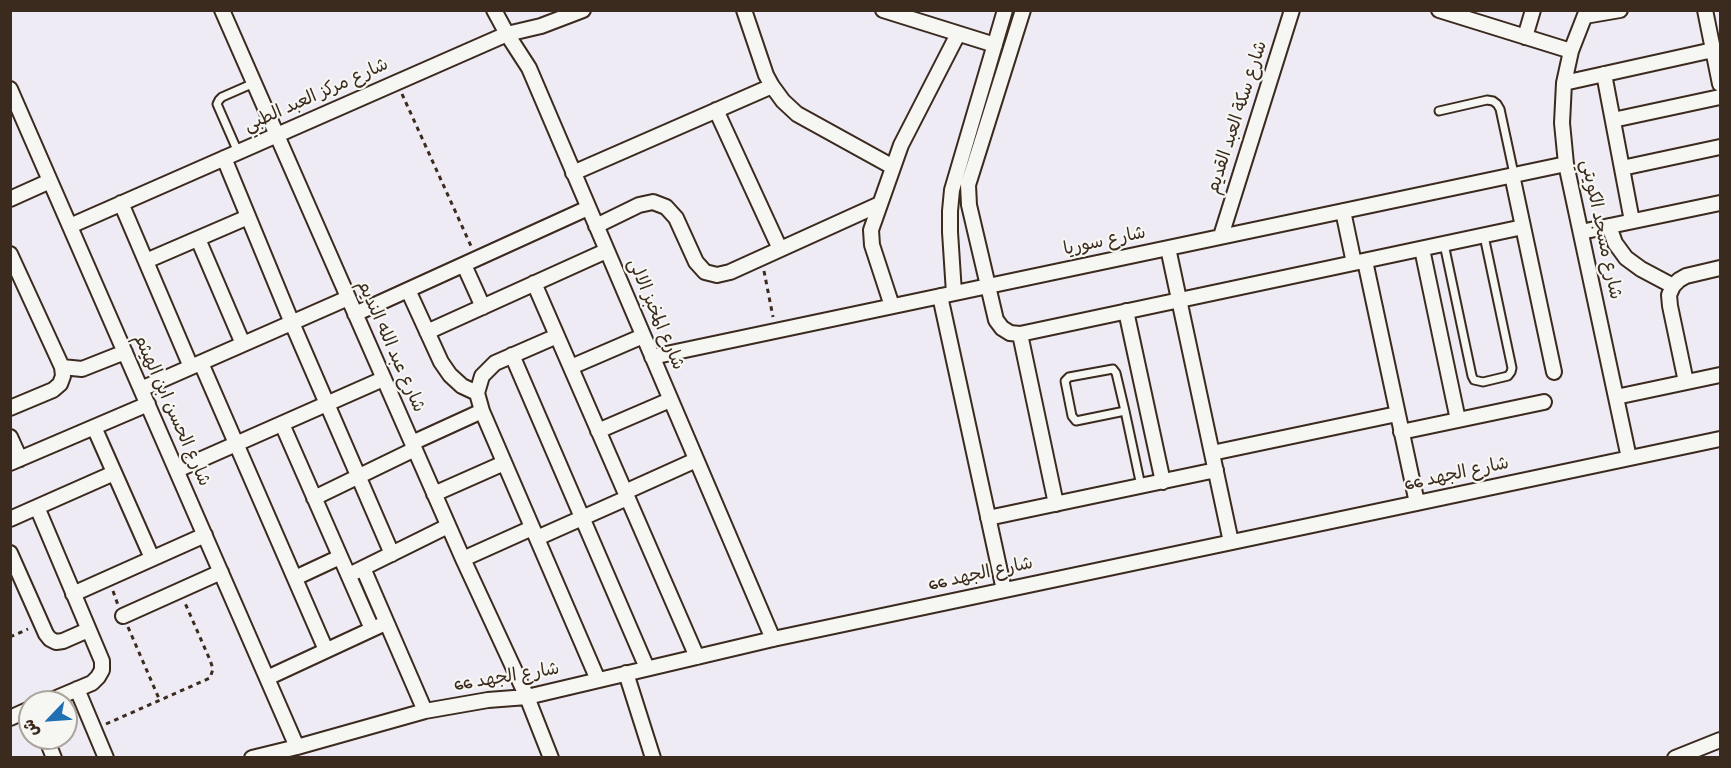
<!DOCTYPE html>
<html>
<head>
<meta charset="utf-8">
<style>
	body { margin:0 }
	#map { position:relative; width:1731px; height:768px; overflow:hidden; background:#eeebf4; font-family:"Gochi Hand","Playpen Sans Arabic",sans-serif }
	canvas { display:block }
	.frame { position:absolute; inset:0; border:12px solid #3b2a1e; pointer-events:none }
	.north { position:absolute; left:18px; top:690px; width:60px; height:60px; box-sizing:border-box; background:#f6f6f2; border:2px solid #aba49d; border-radius:50%; rotate:245deg; font-size:16px; font-weight:700; line-height:24px; text-align:center; color:#3b2a1e }
	.north::after { content:''; display:block; margin:auto; width:21px; height:27px; background:#1f6fb2; clip-path:polygon(50% 0,100% 100%,50% 72%,0 100%) }
</style>
</head>
<body>
<div id="map">
<canvas width="1731" height="768"></canvas>
<div class="frame"></div>
<div class="north">ش</div>
</div>
<script>
const c = document.querySelector('canvas').getContext('2d');
c.lineJoin = 'round';
function shape(rows) {
  const path = new Path2D();
  for (const r of rows) {
    path.moveTo(r[0], r[1]);
    for (let i = 2; i < r.length; i += 2) path.lineTo(r[i], r[i + 1]);
  }
  return path;
}
function stroke(path, color, width, dash) {
  c.strokeStyle = color;
  c.lineWidth = width;
  c.lineCap = dash ? 'butt' : 'round';
  c.setLineDash(dash || []);
  c.stroke(path);
}
function label(font, color, halo, rows, align = 'center') {
  c.font = font + ' "Gochi Hand","Playpen Sans Arabic",sans-serif';
  c.lineWidth = 4.5;
  c.setLineDash([]);
  c.textBaseline = 'middle';
  c.strokeStyle = halo;
  c.fillStyle = color;
  for (const [text, x, y, turn = 0] of rows) {
    c.save();
    c.translate(x, y);
    c.rotate((+turn || 0) * Math.PI / 180);
    c.textAlign = isNaN(turn) ? turn : align;
    if (halo) c.strokeText(text, 0, 0);
    c.fillText(text, 0, 0);
    c.restore();
  }
}
const service = shape([
	[1439,111,1487,100,1493,101,1497,104,1500,109,1514,174],
	[238,152,217,104,219,100,222,97,254,83],
	[1444,244,1472,376,1474,380,1483,382,1508,376,1511,372,1512,368,1484,236],
	[1125,411,1116,373,1113,369,1069,377,1065,381,1072,416,1076,421,1125,411,1141,486]
]);
const minor = shape([
	[222,10,463,559,527,697,551,758],
	[494,10,507,34,529,68,773,639],
	[744,10,766,75,772,86,783,101,797,114,893,167],
	[883,10,995,45],
	[1023,10,968,185,969,205,996,320,1002,328,1010,333,1020,334,1523,227],
	[1439,10,1571,51],
	[1587,10,1571,51,1564,83,1562,123,1566,164,1629,458],
	[1705,10,1720,84],
	[1585,16,1620,10],
	[1525,37,1533,10],
	[1604,74,1632,221],
	[1564,83,1713,50],
	[10,89,297,747],
	[716,110,780,249],
	[1613,120,1720,97],
	[224,158,292,323,392,554],
	[1622,168,1720,147],
	[573,173,772,86],
	[1512,175,1554,372],
	[10,199,50,181],
	[121,203,191,367],
	[1343,211,1354,263],
	[70,226,507,34,541,26,583,10],
	[596,226,639,205,653,202,666,207,676,218,696,262,705,272,717,275,730,272,880,204],
	[1609,226,1615,243,1626,258,1641,269,1673,286],
	[1581,232,1720,203],
	[1221,236,1292,10],
	[198,239,243,344],
	[1168,248,1231,542],
	[1422,249,1458,420],
	[10,254,62,367,63,376,60,384,53,390,10,408],
	[146,261,248,217],
	[1365,261,1417,503],
	[464,265,483,307],
	[534,283,697,657],
	[408,290,441,362,450,375,462,386,477,393],
	[954,293,950,232,950,211,952,190,1005,10],
	[940,296,1004,590],
	[892,306,872,245,871,230,901,145,958,34],
	[1126,311,1163,482],
	[355,314,588,208],
	[427,332,606,251],
	[1020,334,1056,504],
	[557,336,495,363,482,376,477,393,482,411,598,680],
	[512,355,647,668],
	[652,357,1566,164],
	[201,363,326,650],
	[62,367,82,369,125,352],
	[571,367,643,336],
	[1686,382,1670,306,1669,295,1673,286,1679,280,1686,276,1720,268],
	[141,389,348,298],
	[1616,397,1720,375],
	[282,424,372,629],
	[94,427,152,558],
	[598,431,670,400],
	[1401,432,1544,402],
	[10,437,20,459],
	[412,443,482,411],
	[1212,453,1397,414],
	[10,463,148,404],
	[177,470,383,379],
	[625,492,696,460],
	[434,494,504,463],
	[314,498,415,449],
	[37,507,102,661,102,670,98,677,92,683,47,702],
	[988,518,1216,470],
	[10,519,114,473],
	[537,538,627,498],
	[10,553,46,634,50,639,56,642,63,641,88,630],
	[463,559,532,528],
	[363,568,425,711],
	[355,572,448,526],
	[295,578,340,557],
	[73,594,205,535],
	[123,616,221,572],
	[626,673,653,758],
	[267,678,379,626],
	[77,689,106,758],
	[10,718,30,709],
	[46,738,54,758],
	[252,758,297,747,425,711,488,700,527,697,773,639,1720,439],
	[1675,758,1720,740]
]);
stroke(service, '#3b2a1e', 11);
stroke(minor, '#3b2a1e', 18);
stroke(shape([
	[402,94,471,246],
	[764,271,773,317],
	[113,591,118,605],
	[128,627,160,701],
	[10,637,28,629],
	[106,724,210,678,213,669,210,660,185,603]
]), '#3b2a1e', 3, [4.5, 4.5]);
stroke(service, '#f6f6f2', 7);
stroke(minor, '#f6f6f2', 14);
label('18px', '#3b2a1e', '#f6f6f2', [
	["شارع مركز العبد الطبي",317,97,-24],
	["شارع سكة العبد القديم",1239,118,-72],
	["شارع مسجد الكويتي",1599,230,78],
	["شارع سوريا",1105,243,-12],
	["شارع المخبز الالى",654,315,67],
	["شارع عبد الله النديم",389,347,66],
	["شارع الحسن ابن الهيثم",170,411,66],
	["شارع الجهد 66",1457,476,-12],
	["شارع الجهد 66",981,576,-12],
	["شارع الجهد 66",507,679,-9]
]);
</script>
</body>
</html>
